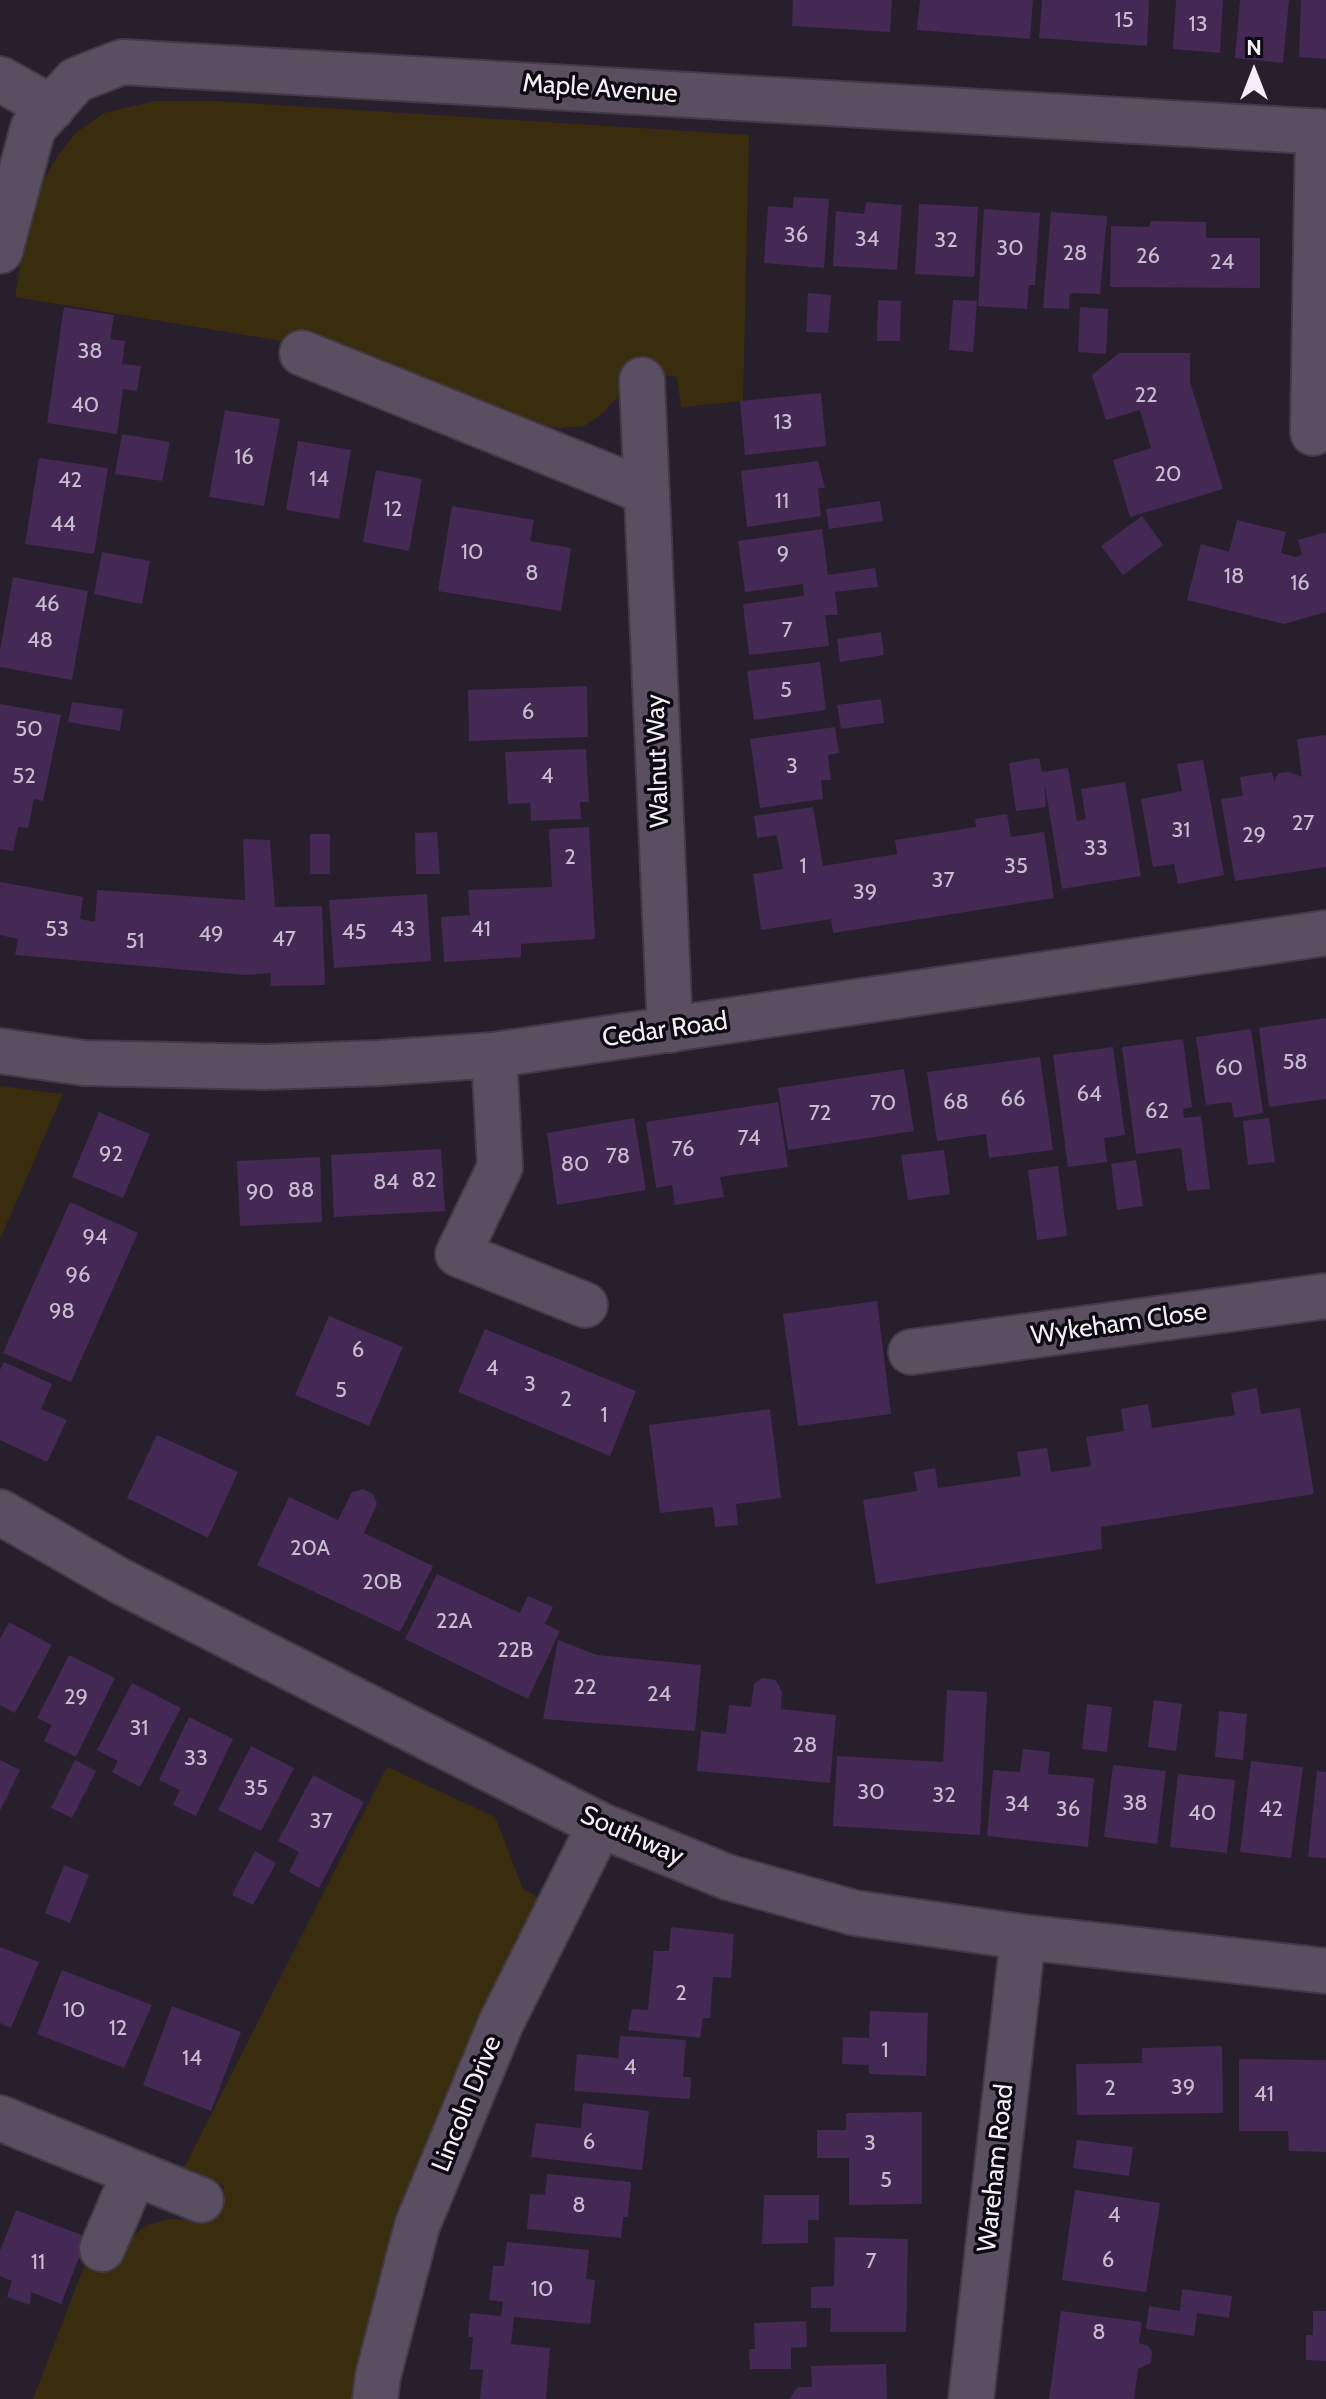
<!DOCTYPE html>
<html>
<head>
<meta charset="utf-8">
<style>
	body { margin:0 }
	#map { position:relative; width:1326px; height:2399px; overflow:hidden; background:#281f2d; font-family:Cabin,sans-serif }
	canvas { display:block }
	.north { position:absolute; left:1214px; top:32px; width:80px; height:80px; -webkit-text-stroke:6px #0e0a11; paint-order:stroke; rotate:0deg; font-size:22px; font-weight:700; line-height:32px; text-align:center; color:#f4eef8 }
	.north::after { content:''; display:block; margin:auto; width:28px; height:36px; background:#f4eef8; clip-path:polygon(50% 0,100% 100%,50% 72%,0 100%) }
</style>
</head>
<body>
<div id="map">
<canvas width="1326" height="2399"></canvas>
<div class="north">N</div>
</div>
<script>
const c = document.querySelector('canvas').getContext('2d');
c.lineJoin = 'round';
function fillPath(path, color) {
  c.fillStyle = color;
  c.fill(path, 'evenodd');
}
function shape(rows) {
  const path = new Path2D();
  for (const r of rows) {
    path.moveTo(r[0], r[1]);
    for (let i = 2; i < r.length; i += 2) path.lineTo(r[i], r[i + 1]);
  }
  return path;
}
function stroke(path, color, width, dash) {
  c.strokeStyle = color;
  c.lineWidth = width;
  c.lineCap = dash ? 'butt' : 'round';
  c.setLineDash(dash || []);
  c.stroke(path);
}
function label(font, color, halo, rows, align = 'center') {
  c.font = font + ' Cabin,sans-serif';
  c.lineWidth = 7;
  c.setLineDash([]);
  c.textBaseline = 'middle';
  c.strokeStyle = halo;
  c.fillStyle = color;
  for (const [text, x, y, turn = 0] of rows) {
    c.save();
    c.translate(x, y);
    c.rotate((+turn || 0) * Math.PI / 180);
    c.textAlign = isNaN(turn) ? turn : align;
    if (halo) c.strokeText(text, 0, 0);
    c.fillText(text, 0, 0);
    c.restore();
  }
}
fillPath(shape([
	[154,101,215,101,749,135,743,401,681,407,677,377,627,369,620,394,602,414,584,426,560,428,532,423,296,330,288,342,15,297,25,231,35,196,54,162,74,134,104,113],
	[0,1086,63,1094,0,1239],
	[387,1767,495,1817,523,1889,539,1898,355,2399,33,2399,90,2251,121,2249,134,2235,148,2225,169,2219,189,2219,208,2222,225,2186,183,2170]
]), '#3a2d0e');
fillPath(shape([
	[793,0,892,0,890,32,792,26],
	[920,0,1033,0,1030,39,917,30],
	[1042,0,1149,0,1147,46,1039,38],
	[1176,0,1223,0,1220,53,1173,49],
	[1240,0,1289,0,1283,63,1235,58],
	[1301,0,1326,0,1326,59,1299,57],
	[794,197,829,199,824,268,764,263,768,206,793,208],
	[866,202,902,205,897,270,833,266,836,211,864,214],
	[919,204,978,207,974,277,915,274],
	[984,209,1040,213,1035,285,1029,285,1027,309,978,306],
	[1051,212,1107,216,1100,294,1070,293,1069,309,1043,308],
	[1151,221,1206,222,1206,238,1260,238,1260,288,1110,287,1111,226,1149,227],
	[808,293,831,295,828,333,806,332],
	[878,300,901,301,900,341,877,341],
	[953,300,977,301,973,352,949,350],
	[64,307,114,315,110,339,125,341,122,364,141,366,137,391,123,389,117,434,47,423],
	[1080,307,1108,309,1106,354,1078,352],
	[1119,353,1190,353,1190,382,1223,489,1130,517,1113,460,1151,448,1140,410,1106,420,1092,375],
	[821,393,826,446,745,455,740,401],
	[225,410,280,419,264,506,209,497],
	[122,434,170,442,162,481,115,474],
	[298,441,351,450,339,519,286,510],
	[39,458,108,468,94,554,25,544],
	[818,461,825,488,818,488,821,516,747,527,741,471],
	[376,470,422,479,409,551,363,542],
	[880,501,883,521,829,529,826,509],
	[452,506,534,520,530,541,571,548,561,611,438,591],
	[1142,516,1163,545,1123,575,1101,546],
	[1237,520,1286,532,1281,553,1295,557,1302,555,1298,540,1326,532,1326,612,1284,624,1187,600,1201,544,1229,552],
	[822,529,828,575,875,568,878,587,835,592,838,615,825,615,829,646,749,655,743,604,804,596,803,584,745,592,738,541],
	[102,552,150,561,142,604,94,594],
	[13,577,88,591,72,680,0,667,0,651],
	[881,632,884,655,840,662,837,639],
	[820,662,826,710,754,720,747,671],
	[587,686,588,737,469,741,468,690],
	[881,699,884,723,841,729,837,705],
	[72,702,123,709,120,731,68,722],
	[0,704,61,715,43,801,34,799,28,828,18,827,13,851,0,849],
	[835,727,839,753,828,755,831,780,821,780,823,799,760,808,750,739],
	[1326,735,1326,867,1235,881,1221,799,1243,796,1240,777,1272,772,1274,782,1278,773,1289,772,1302,777,1297,739],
	[586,749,589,802,580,802,581,819,531,821,530,803,508,804,505,752],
	[1039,758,1042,772,1068,768,1077,821,1086,819,1081,789,1125,782,1141,876,1062,889,1044,780,1046,807,1016,811,1009,763],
	[1203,760,1224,875,1178,884,1174,864,1153,867,1141,799,1182,791,1177,764],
	[813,807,823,866,897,854,895,840,976,827,975,819,1007,814,1011,837,1044,832,1054,898,833,933,831,919,761,930,753,874,783,869,777,835,757,838,754,816],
	[589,827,595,939,521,944,521,957,444,962,441,917,470,915,468,890,552,887,549,829],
	[437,832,440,874,416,874,415,833],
	[310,834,330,834,330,874,310,874],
	[243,839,270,840,275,907,322,906,325,985,270,986,271,973,245,975,15,955,18,939,0,935,0,882,83,897,80,919,95,922,97,890,245,900],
	[427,894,431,961,334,968,329,900],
	[1326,1018,1326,1099,1269,1107,1259,1028],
	[1251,1029,1263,1113,1234,1118,1231,1102,1206,1105,1196,1037],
	[1183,1039,1192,1107,1183,1109,1184,1118,1201,1116,1210,1189,1187,1191,1181,1148,1136,1154,1122,1047],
	[1113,1047,1125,1135,1104,1138,1107,1162,1068,1167,1053,1055],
	[1040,1057,1053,1150,989,1158,986,1134,937,1141,927,1072],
	[904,1069,914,1131,788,1150,778,1088],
	[778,1102,788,1167,720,1177,724,1197,675,1205,672,1185,656,1188,646,1122],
	[99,1112,150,1134,123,1198,72,1177],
	[634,1118,646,1190,557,1205,547,1133],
	[1269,1118,1275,1162,1248,1165,1243,1121],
	[441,1149,445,1211,334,1217,331,1155],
	[944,1150,950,1194,908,1200,901,1155],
	[320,1157,322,1222,240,1226,237,1161],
	[1136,1160,1143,1206,1117,1210,1111,1164],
	[1058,1166,1067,1236,1037,1240,1028,1170],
	[70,1202,138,1233,71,1382,3,1353],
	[877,1301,891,1414,798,1426,783,1314],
	[329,1316,403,1347,369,1426,295,1395],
	[485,1329,636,1391,610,1456,458,1392],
	[4,1362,52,1384,41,1409,67,1420,47,1462,0,1440,0,1370],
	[1257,1388,1261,1414,1300,1408,1314,1494,1101,1527,1102,1549,876,1584,863,1500,917,1491,914,1472,935,1468,938,1488,1021,1476,1017,1452,1047,1448,1051,1472,1091,1466,1086,1437,1124,1431,1121,1409,1148,1404,1152,1428,1235,1415,1231,1393],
	[770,1409,781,1498,736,1504,738,1525,715,1527,713,1507,660,1513,649,1425],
	[157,1435,238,1472,208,1538,127,1498],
	[363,1489,373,1494,377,1504,364,1533,433,1566,400,1632,257,1565,289,1497,338,1520,352,1492],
	[437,1574,520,1613,528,1596,553,1607,545,1624,560,1631,528,1699,405,1639],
	[9,1622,52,1645,15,1713,0,1705,0,1639],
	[558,1640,597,1655,701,1665,695,1731,543,1719],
	[69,1655,115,1678,76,1757,44,1741,52,1725,37,1718],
	[762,1678,776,1680,782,1692,781,1709,836,1715,830,1783,697,1771,701,1731,726,1734,729,1705,751,1707,754,1684],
	[132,1683,181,1708,140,1787,112,1772,118,1761,97,1750],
	[947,1690,987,1692,980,1835,833,1826,837,1756,943,1762],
	[1154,1700,1182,1704,1176,1751,1148,1747],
	[1087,1704,1112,1707,1107,1752,1082,1749],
	[1219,1711,1247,1714,1243,1760,1215,1757],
	[189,1717,233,1739,196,1816,173,1805,180,1790,159,1780],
	[251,1746,294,1768,261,1831,218,1810],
	[1023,1749,1050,1752,1048,1774,1094,1778,1088,1847,987,1836,993,1770,1020,1772],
	[0,1760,20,1770,0,1811],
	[75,1760,96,1771,72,1818,51,1808],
	[1251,1761,1303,1767,1291,1858,1240,1852],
	[1113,1765,1166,1771,1157,1844,1104,1837],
	[1317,1771,1326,1772,1326,1858,1308,1857],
	[1178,1774,1235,1780,1227,1853,1170,1847],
	[313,1775,364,1802,319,1888,289,1872,299,1852,278,1841],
	[255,1851,276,1863,253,1905,232,1895],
	[64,1865,89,1875,70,1923,45,1913],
	[671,1927,734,1934,731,1978,713,1977,710,2018,703,2018,700,2038,628,2030,632,2009,648,2010,654,1951,669,1951],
	[0,1947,39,1962,11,2028,0,2023],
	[62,1970,152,2005,124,2068,37,2034],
	[172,2006,241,2032,211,2111,143,2085],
	[870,2011,928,2013,926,2076,869,2074,869,2065,842,2064,843,2037,869,2038],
	[620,2036,686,2040,683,2077,691,2077,690,2099,574,2091,577,2054,618,2058],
	[1222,2046,1223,2113,1077,2115,1076,2064,1142,2063,1142,2048],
	[1239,2059,1326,2060,1326,2152,1289,2151,1288,2131,1239,2131],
	[583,2103,649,2111,642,2170,531,2157,536,2123,581,2128],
	[922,2112,922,2204,849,2205,849,2158,817,2158,817,2130,846,2130,846,2113],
	[1077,2140,1133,2147,1129,2176,1073,2168],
	[547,2174,631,2182,628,2217,623,2217,621,2238,527,2229,530,2194,545,2195],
	[1075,2190,1160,2203,1146,2292,1062,2280],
	[764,2195,819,2195,819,2220,808,2220,808,2243,762,2244],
	[16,2210,87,2237,61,2304,31,2292,30,2305,7,2297,12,2281,0,2276,0,2251],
	[835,2237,908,2239,906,2332,830,2332,831,2308,811,2308,811,2287,834,2286],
	[507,2242,589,2250,586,2279,595,2280,590,2324,514,2317,511,2344,550,2348,546,2399,480,2399,483,2370,470,2369,473,2337,468,2337,470,2313,501,2316,503,2302,489,2300,493,2266,504,2266],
	[1182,2289,1232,2296,1229,2318,1197,2313,1194,2336,1146,2329,1149,2306,1180,2311],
	[1061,2311,1142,2322,1139,2343,1148,2346,1152,2352,1151,2363,1138,2369,1134,2399,1049,2399],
	[1313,2311,1326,2311,1326,2361,1306,2360,1306,2335,1313,2335],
	[806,2321,807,2347,791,2348,791,2369,750,2369,749,2349,755,2349,754,2323],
	[886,2364,887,2399,789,2399,798,2387,812,2387,811,2366]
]), '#432953');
const minor = shape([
	[0,79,52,108],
	[0,251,33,128,76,80,122,62,1326,132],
	[302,353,647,492],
	[642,380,670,1030],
	[1313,433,1318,131],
	[0,1051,84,1063,265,1067,379,1063,494,1055,1326,933],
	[494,1055,500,1167,458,1254,585,1305],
	[911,1352,1326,1296],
	[0,1512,120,1581,600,1825,727,1877,855,1913,1023,1937,1326,1971],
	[0,2118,201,2200],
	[102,2249,134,2174],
	[375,2399,378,2376,417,2226,501,2023,600,1825],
	[971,2399,1023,1937]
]);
stroke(minor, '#423b47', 48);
stroke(minor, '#594f60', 44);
label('22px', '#c8bdcf', null, [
	["15",1124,21],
	["13",1198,25],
	["36",796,236],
	["34",867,240],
	["32",946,241],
	["30",1010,249],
	["28",1075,254],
	["26",1148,257],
	["24",1222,263],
	["38",90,352],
	["22",1146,396],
	["40",85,406],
	["13",783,423],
	["16",244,458],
	["20",1168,475],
	["14",319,480],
	["42",70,481],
	["11",782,502],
	["12",393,510],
	["44",63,525],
	["10",472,553],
	["9",783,555],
	["8",532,574],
	["18",1234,577],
	["16",1300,584],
	["46",47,605],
	["7",787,631],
	["48",40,641],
	["5",786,691],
	["6",528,713],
	["50",29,730],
	["3",792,767],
	["52",24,777],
	["4",547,777],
	["27",1303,824],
	["31",1181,831],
	["29",1254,836],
	["33",1096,849],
	["2",570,858],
	["1",803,867],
	["35",1016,867],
	["37",943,881],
	["39",865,893],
	["53",57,930],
	["43",403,930],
	["41",481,930],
	["45",354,933],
	["49",211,935],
	["47",284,940],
	["51",135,942],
	["58",1295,1063],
	["60",1229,1069],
	["64",1089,1095],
	["66",1013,1100],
	["68",956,1103],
	["70",883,1104],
	["62",1157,1112],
	["72",820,1114],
	["74",749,1139],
	["76",683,1150],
	["92",111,1155],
	["78",618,1157],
	["80",575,1165],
	["82",424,1181],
	["84",386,1183],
	["88",301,1191],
	["90",260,1193],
	["94",95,1238],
	["96",78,1276],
	["98",62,1312],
	["6",358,1351],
	["4",492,1369],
	["3",530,1385],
	["5",341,1391],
	["2",566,1400],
	["1",604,1416],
	["20A",310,1549],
	["20B",382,1583],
	["22A",454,1622],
	["22B",515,1651],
	["22",585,1688],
	["24",659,1695],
	["29",76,1698],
	["31",139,1729],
	["28",805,1746],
	["33",196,1759],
	["35",256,1789],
	["30",871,1793],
	["32",944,1796],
	["38",1135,1804],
	["34",1017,1805],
	["36",1068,1810],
	["42",1271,1810],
	["40",1202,1814],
	["37",321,1822],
	["2",681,1994],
	["10",74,2011],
	["12",118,2029],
	["1",885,2051],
	["14",192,2059],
	["4",630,2068],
	["39",1183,2088],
	["2",1110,2089],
	["41",1264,2095],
	["6",589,2143],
	["3",870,2144],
	["5",886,2181],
	["8",579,2206],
	["4",1114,2216],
	["6",1108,2261],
	["7",871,2262],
	["11",38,2263],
	["10",542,2290],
	["8",1099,2333]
]);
label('26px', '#f4eef8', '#0e0a11', [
	["Maple Avenue",600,89,4],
	["Walnut Way",658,761,-92],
	["Cedar Road",665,1030,-8],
	["Wykeham Close",1119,1324,-8],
	["Southway",632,1836,24],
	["Lincoln Drive",467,2104,-68],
	["Wareham Road",996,2168,-84]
]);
</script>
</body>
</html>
